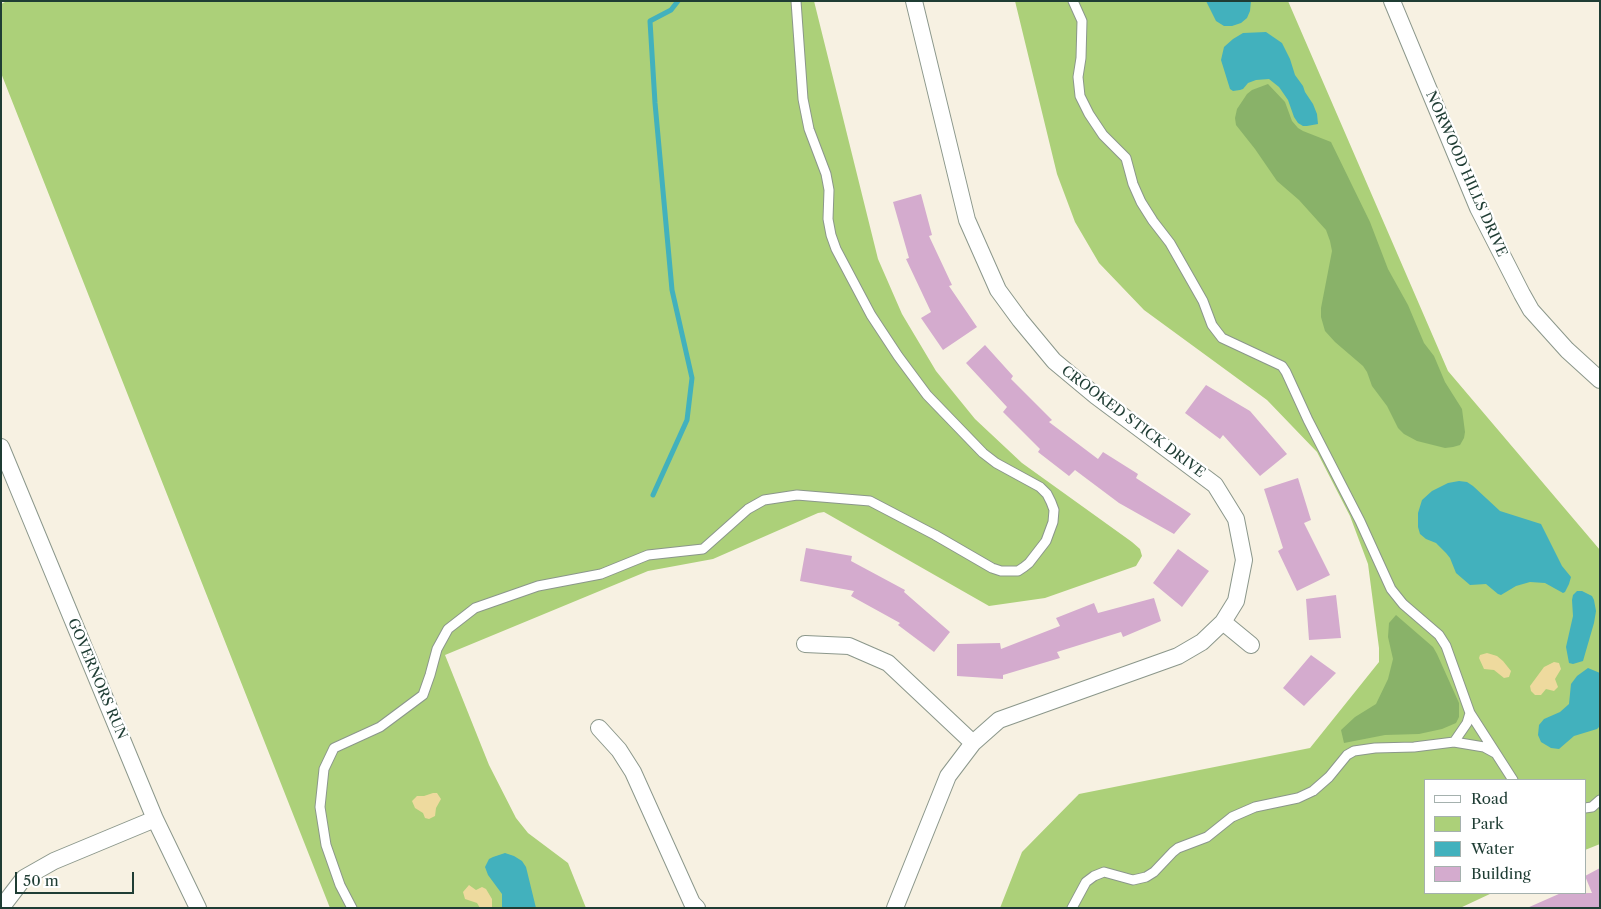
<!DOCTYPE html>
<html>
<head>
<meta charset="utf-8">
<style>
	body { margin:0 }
	#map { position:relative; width:1601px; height:909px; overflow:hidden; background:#f7f1e2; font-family:"Libre Caslon Text",serif }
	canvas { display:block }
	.frame { position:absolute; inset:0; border:2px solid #1f3d34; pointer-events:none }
	.legend { position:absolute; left:1424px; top:779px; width:162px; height:115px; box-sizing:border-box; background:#fff; border:1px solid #a5b1ae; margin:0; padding:6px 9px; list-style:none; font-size:15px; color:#1f3d34 }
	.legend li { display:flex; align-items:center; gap:10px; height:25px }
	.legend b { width:25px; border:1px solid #a5b1ae }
	.scale { position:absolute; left:15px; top:872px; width:119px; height:22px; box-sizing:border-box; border:2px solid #1f3d34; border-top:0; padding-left:6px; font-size:15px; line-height:18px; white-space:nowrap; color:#1f3d34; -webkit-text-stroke:4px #fff; paint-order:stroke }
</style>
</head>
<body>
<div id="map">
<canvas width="1601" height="909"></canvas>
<div class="frame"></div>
<ul class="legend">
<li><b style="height:6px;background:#fff"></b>Road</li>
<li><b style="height:14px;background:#acd079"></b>Park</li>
<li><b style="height:14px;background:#42b1bd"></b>Water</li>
<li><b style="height:14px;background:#d4abce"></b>Building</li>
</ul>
<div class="scale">50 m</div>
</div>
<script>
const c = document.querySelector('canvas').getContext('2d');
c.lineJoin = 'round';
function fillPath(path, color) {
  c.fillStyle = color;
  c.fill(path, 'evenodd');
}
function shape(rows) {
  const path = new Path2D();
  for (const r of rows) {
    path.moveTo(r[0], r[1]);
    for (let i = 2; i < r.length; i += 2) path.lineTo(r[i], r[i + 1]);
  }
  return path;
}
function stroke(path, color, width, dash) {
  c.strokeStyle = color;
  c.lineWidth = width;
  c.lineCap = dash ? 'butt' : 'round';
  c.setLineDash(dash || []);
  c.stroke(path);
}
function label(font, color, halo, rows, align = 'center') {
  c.font = font + ' "Libre Caslon Text",serif';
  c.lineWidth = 4.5;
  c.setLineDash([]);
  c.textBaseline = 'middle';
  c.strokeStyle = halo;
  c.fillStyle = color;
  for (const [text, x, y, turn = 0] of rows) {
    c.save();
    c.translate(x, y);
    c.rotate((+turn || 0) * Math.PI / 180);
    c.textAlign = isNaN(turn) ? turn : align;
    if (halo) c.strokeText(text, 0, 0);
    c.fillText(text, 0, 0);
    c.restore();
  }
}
fillPath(shape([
	[7,1,814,1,878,259,902,314,936,371,975,419,1022,463,1132,542,1140,549,1142,556,1136,566,1045,598,989,606,824,512,818,513,713,559,648,571,445,655,489,765,516,818,528,833,568,863,586,908,330,908,1,73,1,4],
	[1015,1,1288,1,1448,371,1600,550,1600,844,1585,850,1585,780,1425,780,1425,893,1492,893,1460,908,1000,908,1022,852,1079,794,1310,748,1379,662,1379,648,1368,564,1350,516,1317,452,1267,400,1144,310,1099,263,1075,222,1057,174]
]), '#acd079');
fillPath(shape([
	[1268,84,1285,102,1292,121,1298,128,1303,131,1331,142,1370,222,1388,269,1408,305,1424,343,1434,356,1445,382,1462,409,1465,432,1464,438,1460,445,1453,447,1445,448,1417,441,1404,434,1398,428,1387,406,1372,386,1367,372,1363,366,1335,342,1325,331,1321,317,1321,308,1332,251,1330,241,1326,230,1299,200,1277,181,1255,149,1236,125,1235,118,1237,109,1247,94,1252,90],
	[1396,615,1433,647,1437,654,1459,703,1459,717,1456,723,1442,729,1419,734,1385,735,1344,743,1341,730,1355,717,1376,704,1388,679,1393,659,1388,637,1389,623]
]), '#89b269');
fillPath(shape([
	[1487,653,1497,656,1503,661,1511,671,1509,677,1504,678,1494,670,1484,669,1479,658,1480,655],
	[1554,662,1559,663,1561,669,1555,679,1558,687,1554,691,1546,689,1541,695,1535,695,1531,691,1530,686,1544,667],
	[433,793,437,793,441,799,436,808,435,816,429,819,425,818,423,813,415,808,412,801,417,796,424,796],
	[469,885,476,890,482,887,486,889,492,899,492,908,480,908,477,903,465,899,463,892]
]), '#eeda9e');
fillPath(shape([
	[1206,1,1251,1,1250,11,1247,18,1241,23,1232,26,1224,26,1216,21],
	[1266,32,1282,43,1290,59,1295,75,1303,86,1305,92,1313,104,1317,114,1318,124,1307,126,1303,126,1298,123,1294,117,1288,100,1279,87,1269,79,1256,80,1248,83,1243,89,1240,90,1233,91,1230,89,1221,60,1224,47,1233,39,1243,33],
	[1459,481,1467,482,1473,486,1500,511,1541,524,1562,566,1571,577,1569,584,1565,592,1563,593,1545,583,1530,582,1516,586,1501,595,1498,594,1486,584,1470,585,1456,573,1450,558,1446,553,1436,543,1426,539,1420,534,1418,527,1418,513,1422,500,1432,491,1448,483],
	[1577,591,1582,591,1592,596,1594,600,1596,611,1594,623,1583,661,1573,664,1569,663,1566,647,1573,616,1572,600,1573,595],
	[1588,668,1600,673,1600,726,1597,729,1574,736,1559,749,1551,748,1541,742,1538,735,1539,725,1544,719,1560,712,1569,704,1571,684,1577,676],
	[505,853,514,856,522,861,526,867,536,908,502,908,502,894,488,875,485,867,489,859,493,857]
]), '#42b1bd');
stroke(shape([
	[653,495,687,420,692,378,672,290,655,103,650,21,671,10,678,1]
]), '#42b1bd', 5);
fillPath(shape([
	[921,194,932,235,929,236,952,285,949,286,977,327,943,350,921,318,931,312,906,259,909,258,893,202],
	[985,345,1013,376,1011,379,1052,420,1049,422,1098,459,1103,452,1138,474,1136,478,1191,514,1174,534,1119,503,1075,470,1069,476,1038,452,1040,449,1003,412,1007,407,966,363],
	[1206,385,1250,411,1287,454,1260,476,1223,435,1220,439,1185,413],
	[1298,478,1311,520,1304,523,1330,575,1297,591,1278,551,1283,548,1264,489],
	[806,548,852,556,851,561,905,590,904,592,950,632,934,652,898,625,900,623,851,596,854,591,800,581],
	[1178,549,1209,571,1182,607,1153,583],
	[1336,595,1341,638,1309,640,1306,599],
	[1154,598,1161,621,1123,637,1121,632,1057,652,1060,658,1003,675,1003,679,957,676,957,644,1000,643,1001,649,1060,626,1056,618,1094,603,1098,613],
	[1311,655,1336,673,1304,706,1283,688],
	[1600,868,1600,908,1527,908,1561,893,1592,893,1585,876]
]), '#d4abce');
const service = shape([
	[1073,1,1082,21,1081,58,1078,77,1080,96,1089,114,1103,135,1126,158,1133,184,1141,202,1153,221,1170,243,1203,301,1212,325,1222,338,1282,366,1286,372,1308,420,1360,521,1391,589,1403,604,1439,635,1446,646,1470,713,1467,723,1454,742],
	[1470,713,1513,780],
	[1585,808,1592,807,1600,800],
	[352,908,340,885,326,845,320,807,324,769,334,748,380,727,423,695,430,675,437,649,448,629,475,608,538,586,601,574,648,555,703,549,748,509,764,500,797,495,870,501,935,535,992,568,1001,571,1018,571,1024,567,1029,563,1046,541,1053,522,1054,510,1051,502,1047,494,1040,487,996,463,983,453,927,395,898,356,871,315,836,249,831,235,828,219,829,190,826,174,809,129,803,99,796,1],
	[1072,908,1086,882,1094,876,1104,872,1133,880,1146,877,1154,872,1173,852,1178,848,1207,837,1232,817,1255,807,1298,798,1313,791,1329,777,1347,755,1354,751,1375,748,1414,747,1454,742,1484,747,1495,753]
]);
const minor = shape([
	[1392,1,1478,208,1522,294,1531,310,1567,350,1600,380],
	[1,447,155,819,198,908],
	[1223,622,1251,645],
	[805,644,849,646,888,663,973,743],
	[599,728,619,750,633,772,692,903,697,908],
	[1,908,24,878,54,861,155,819],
	[895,908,948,776,973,743,999,720,1178,656,1202,642,1223,622,1236,601,1244,560,1236,519,1215,485,1096,396,1054,361,1020,320,998,290,967,220,914,1]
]);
stroke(service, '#8b978b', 11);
stroke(minor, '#8b978b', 18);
stroke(service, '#fff', 9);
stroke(minor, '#fff', 16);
label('14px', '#1f3d34', '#fff', [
	["NORWOOD HILLS DRIVE",1466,174,66],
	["CROOKED STICK DRIVE",1133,422,37],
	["GOVERNORS RUN",97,679,67]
]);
</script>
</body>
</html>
